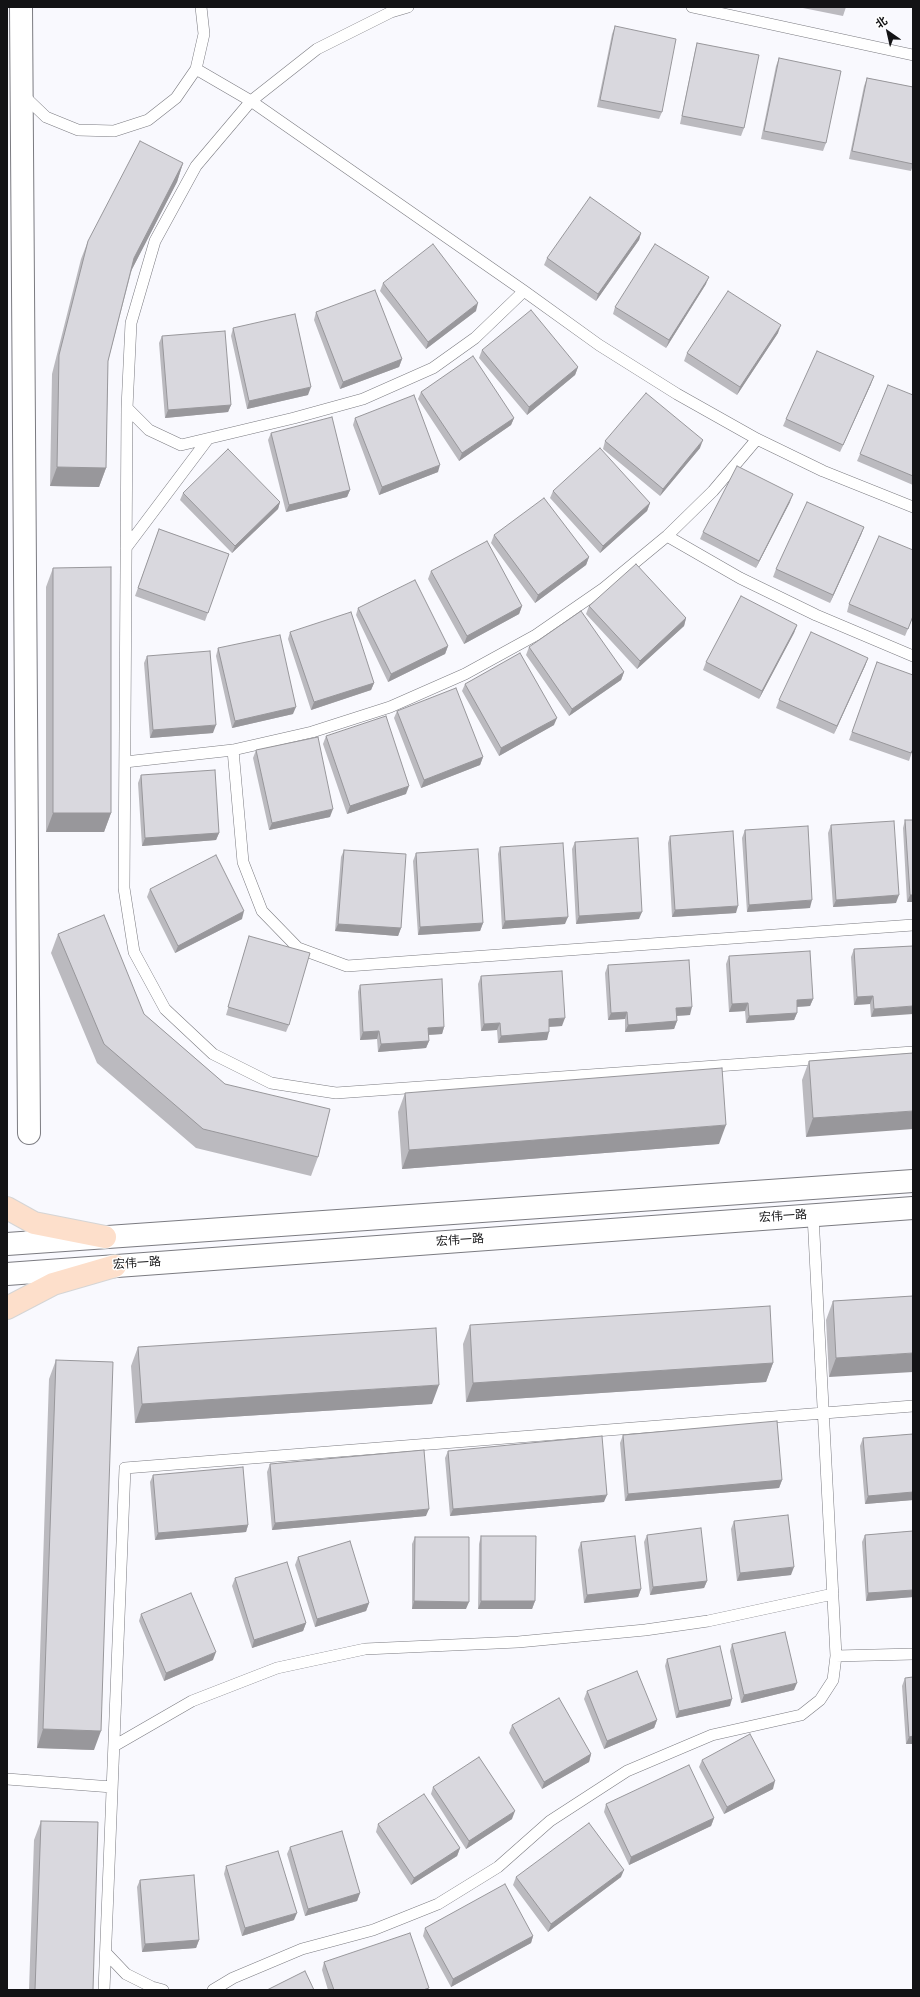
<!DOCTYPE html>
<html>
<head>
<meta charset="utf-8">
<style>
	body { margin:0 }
	#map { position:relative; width:920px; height:1997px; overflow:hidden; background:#f9f9fe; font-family:"Titillium Web","Noto Sans SC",sans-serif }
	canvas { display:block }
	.frame { position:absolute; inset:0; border:8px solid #131315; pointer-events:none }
	.north { position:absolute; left:868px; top:12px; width:40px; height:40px; -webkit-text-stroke:3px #fff; paint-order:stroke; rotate:326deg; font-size:11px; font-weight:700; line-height:16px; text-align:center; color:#131315 }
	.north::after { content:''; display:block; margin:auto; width:14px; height:18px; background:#131315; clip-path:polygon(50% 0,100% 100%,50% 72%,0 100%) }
</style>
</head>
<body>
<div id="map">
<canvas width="920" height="1997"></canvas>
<div class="frame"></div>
<div class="north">北</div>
</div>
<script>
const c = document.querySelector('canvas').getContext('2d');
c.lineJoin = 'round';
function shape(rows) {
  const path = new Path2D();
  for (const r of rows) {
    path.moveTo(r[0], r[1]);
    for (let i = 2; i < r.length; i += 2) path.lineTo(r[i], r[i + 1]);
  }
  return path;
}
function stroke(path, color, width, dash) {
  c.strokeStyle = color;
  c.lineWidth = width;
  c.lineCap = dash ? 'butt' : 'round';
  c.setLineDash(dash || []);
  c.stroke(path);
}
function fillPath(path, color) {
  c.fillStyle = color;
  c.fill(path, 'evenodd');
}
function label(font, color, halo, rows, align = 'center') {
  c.font = font + ' "Titillium Web","Noto Sans SC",sans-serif';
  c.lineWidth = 3;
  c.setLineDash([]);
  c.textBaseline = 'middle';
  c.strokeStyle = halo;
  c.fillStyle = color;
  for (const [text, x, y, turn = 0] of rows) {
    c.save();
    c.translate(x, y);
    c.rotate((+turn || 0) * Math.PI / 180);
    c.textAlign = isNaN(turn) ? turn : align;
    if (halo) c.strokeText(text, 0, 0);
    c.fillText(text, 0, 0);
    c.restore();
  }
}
const lane = shape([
	[408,7,391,12,317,49,251,101,196,166,155,241,131,323,127,408,124,888,134,952,165,1009,213,1054,271,1083,336,1093,913,1052],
	[692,7,913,55],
	[196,69,251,101,524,291,599,345,677,394,757,439,823,471,913,507],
	[22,94,46,117,78,130,114,131,148,120,176,98,196,69,204,34,201,7],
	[127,408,149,430,181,445,294,418,363,399,433,368,475,338,524,291],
	[667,536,740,578,816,615,913,656],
	[126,548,208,439],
	[233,750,243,862,262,911,298,948,347,966,913,925],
	[125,762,233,750,312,732,390,707,465,674,536,635,604,588,667,536,713,491,757,439],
	[836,1656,913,1654],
	[114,1746,192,1701,277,1668,365,1649,518,1642,645,1630,708,1621,833,1594],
	[7,1779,112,1787],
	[106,1953,126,1974,152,1987,163,1990],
	[104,1990,125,1468,913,1406],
	[213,1990,233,1978,302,1949,373,1930,438,1904,498,1867,550,1821,627,1771,712,1735,801,1715,820,1700,833,1680,836,1656,813,1215]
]);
const street = shape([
	[21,7,29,1133]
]);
const secondary = shape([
	[7,1244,913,1181],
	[7,1274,913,1208]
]);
const primary = shape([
	[7,1208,34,1223,105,1237],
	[7,1308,53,1284,115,1266]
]);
stroke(lane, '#7b7b81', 12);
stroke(street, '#7b7b81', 24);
stroke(secondary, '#7b7b81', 24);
stroke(primary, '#d5d5d5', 24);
stroke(lane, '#fff', 11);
stroke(street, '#fff', 22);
stroke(secondary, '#fff', 22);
stroke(primary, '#fddfcb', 22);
fillPath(shape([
	[798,7,846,7,843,16],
	[615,26,662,112,659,119,597,107,612,34],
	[697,43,744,128,741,136,680,124,695,51],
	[779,58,826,143,823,151,761,139,776,66],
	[867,78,913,87,913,165,911,171,849,159,864,86],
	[183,163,177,182,132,269,108,361,106,468,99,487,50,486,52,374,81,259,88,241],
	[641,233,639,240,596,301,544,265,547,258],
	[383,283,476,311,426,349,380,291],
	[706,284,666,348,613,314,615,307],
	[316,312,402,359,399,367,340,389,314,320],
	[233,328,308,395,247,409,231,336],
	[778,333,737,395,684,361,687,353],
	[162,336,231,405,228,412,165,418,159,343],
	[482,350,578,367,575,375,527,415,479,358],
	[871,384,840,452,783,426,786,419],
	[421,392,514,418,511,425,459,461,418,399],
	[913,395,913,485,857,461,860,454],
	[355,418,438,472,379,495,353,425],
	[271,433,350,490,347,497,286,512,268,440],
	[605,441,700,448,660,496,603,449],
	[553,491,650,503,647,511,600,553,550,498],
	[183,493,280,502,278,509,232,553,180,500],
	[790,502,756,568,700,539,703,532],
	[864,527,861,535,830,603,773,577,776,569],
	[159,529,229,554,205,621,135,596],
	[494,535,589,557,586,565,535,603,491,543],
	[913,550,913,617,905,636,847,612,849,604],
	[53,568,111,813,104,832,46,832,46,587],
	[431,571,522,606,519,614,464,644,428,579],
	[589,606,686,618,684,626,637,669,586,614],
	[358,608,448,646,445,654,388,682,356,615],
	[797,625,794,633,759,699,703,670,706,662],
	[290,632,374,683,371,690,311,710,288,639],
	[529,647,624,672,621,680,569,716,526,655],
	[218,648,293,714,232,728,216,656],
	[147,656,213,733,150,738,144,663],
	[868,658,865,666,834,734,776,708,779,700],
	[877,662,913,749,909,761,849,740],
	[465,684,554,725,499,756,462,691],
	[397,711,483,757,480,765,421,788,394,718],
	[326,736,406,794,347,814,323,744],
	[256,750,330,817,269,830,253,758],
	[141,775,219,833,216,840,142,846,138,783],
	[905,820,913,820,913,902,907,902,903,828],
	[831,825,896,903,833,907,828,833],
	[745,830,810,908,747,912,742,838],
	[670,836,736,913,672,917,668,843],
	[575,842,639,919,576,924,572,849],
	[500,847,565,924,502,929,498,854],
	[344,850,401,928,398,936,335,931,341,857],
	[416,853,483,923,480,931,418,935,413,861],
	[150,889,242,919,175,953,147,897],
	[58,934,144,1014,225,1084,318,1157,311,1176,196,1148,97,1063,51,953],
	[249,936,289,1025,286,1032,226,1015],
	[913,946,871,1017,870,1004,854,1005,851,957,854,949],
	[729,956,813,999,810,1006,797,1007,797,1013,794,1020,746,1023,745,1011,729,1012,726,964],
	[608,965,690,1015,677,1016,677,1021,674,1029,625,1032,625,1019,608,1020,605,973],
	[481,976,562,1026,549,1027,547,1040,498,1043,497,1030,481,1031,478,984],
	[360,985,444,1027,442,1034,429,1035,429,1041,426,1048,378,1052,377,1039,360,1040,358,992],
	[913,1053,806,1137,802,1080,809,1061],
	[405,1093,719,1144,402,1169,398,1112],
	[913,1296,829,1377,826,1320,833,1301],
	[470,1325,773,1363,766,1382,466,1402,463,1344],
	[138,1347,432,1404,135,1423,131,1366],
	[56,1360,94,1750,37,1748,49,1379],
	[913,1434,913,1500,865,1504,860,1446,863,1438],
	[623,1435,782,1480,779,1488,625,1501,620,1443],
	[448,1451,604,1502,450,1516,445,1458],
	[270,1464,426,1516,272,1530,267,1472],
	[153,1475,248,1525,246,1532,155,1540,150,1482],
	[734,1521,791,1575,737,1581,731,1529],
	[913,1531,913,1597,866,1601,862,1542,865,1535],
	[647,1535,707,1581,704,1588,650,1595,644,1542],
	[481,1536,535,1601,532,1609,478,1609,479,1544],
	[415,1537,466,1609,412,1609,412,1544],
	[581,1542,641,1589,638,1597,584,1603,578,1550],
	[298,1557,369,1603,366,1611,315,1627,295,1565],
	[235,1578,306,1623,303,1631,252,1648,232,1586],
	[141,1614,213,1660,164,1681,139,1621],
	[732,1644,794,1690,741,1703,730,1651],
	[667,1659,730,1706,676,1718,665,1666],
	[905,1678,913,1744,906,1744,902,1686],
	[587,1691,657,1720,654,1728,604,1749,584,1699],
	[512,1725,591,1754,589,1762,542,1789,509,1733],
	[702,1760,773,1789,724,1814,699,1767],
	[433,1787,512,1819,466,1849,431,1794],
	[606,1804,714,1818,711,1826,629,1865,604,1812],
	[41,1821,93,1990,29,1990,34,1840],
	[378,1824,460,1848,457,1856,411,1885,376,1832],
	[290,1847,360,1893,357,1901,305,1916,287,1854],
	[226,1866,294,1920,242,1936,224,1874],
	[516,1877,621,1877,548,1932,513,1885],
	[140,1880,199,1940,196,1948,142,1952,137,1887],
	[425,1928,533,1936,531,1943,451,1987,423,1936],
	[324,1962,428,1990,328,1990,322,1970]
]), '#bbbabf');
fillPath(shape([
	[183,163,177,182,128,277,134,258],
	[641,233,639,240,596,301,598,294],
	[709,277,706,284,666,348,669,340],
	[478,303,476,311,426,349,428,342],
	[781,325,778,333,737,395,740,387],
	[402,359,399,367,340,389,343,382],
	[578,367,575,375,527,415,529,407],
	[874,376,871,384,840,452,843,445],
	[311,387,308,395,247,409,249,401],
	[231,405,228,412,165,418,168,410],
	[514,418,511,425,459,461,462,453],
	[703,440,700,448,660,496,663,489],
	[440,465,438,472,379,495,382,487],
	[57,467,106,468,99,487,50,486],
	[350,490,347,497,286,512,289,505],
	[793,494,790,502,756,568,759,561],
	[280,502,278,509,232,553,235,546],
	[650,503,647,511,600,553,603,546],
	[864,527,861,535,830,603,833,595],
	[589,557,586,565,535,603,538,595],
	[522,606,519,614,464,644,467,636],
	[686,618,684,626,637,669,640,661],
	[797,625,794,633,759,699,762,691],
	[448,646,445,654,388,682,391,674],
	[868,658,865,666,834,734,837,726],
	[624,672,621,680,569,716,572,709],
	[374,683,371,690,311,710,314,702],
	[296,707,293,714,232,728,235,721],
	[557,718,554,725,499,756,501,748],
	[216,725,213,733,150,738,153,730],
	[483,757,480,765,421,788,424,780],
	[409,786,406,794,347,814,350,806],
	[333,809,330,817,269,830,272,823],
	[53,813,111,813,104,832,46,832],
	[219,833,216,840,142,846,145,838],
	[899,895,896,903,833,907,836,900],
	[910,895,913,895,913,902,907,902],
	[812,900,810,908,747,912,749,905],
	[738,906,736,913,672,917,675,910],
	[244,911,242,919,175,953,178,946],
	[642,912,639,919,576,924,579,916],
	[568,917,565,924,502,929,505,921],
	[483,923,480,931,418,935,420,927],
	[338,924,401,928,398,936,335,931],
	[873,996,870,1004,854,1005,857,997],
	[813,999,810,1006,794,1007,797,1000],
	[748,1003,745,1011,729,1012,732,1004],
	[913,1006,913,1014,871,1017,874,1009],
	[692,1007,690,1015,673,1016,676,1008],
	[627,1012,625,1019,608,1020,611,1013],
	[797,1013,794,1020,746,1023,749,1016],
	[565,1018,562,1026,546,1027,549,1019],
	[677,1021,674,1029,625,1032,628,1025],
	[500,1023,497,1030,481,1031,484,1024],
	[444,1027,442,1034,426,1035,428,1028],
	[379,1031,377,1039,360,1040,363,1032],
	[549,1032,547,1040,498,1043,501,1036],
	[429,1041,426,1048,378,1052,381,1044],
	[913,1111,913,1129,806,1137,813,1118],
	[726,1125,719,1144,402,1169,409,1150],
	[913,1353,913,1372,829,1377,836,1358],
	[773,1363,766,1382,466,1402,473,1383],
	[439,1385,432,1404,135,1423,142,1404],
	[782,1480,779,1488,625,1501,628,1494],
	[913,1492,913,1500,865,1504,868,1496],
	[607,1495,604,1502,450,1516,453,1509],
	[429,1509,426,1516,272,1530,275,1523],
	[248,1525,246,1532,155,1540,158,1533],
	[794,1567,791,1575,737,1581,740,1573],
	[707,1581,704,1588,650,1595,653,1587],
	[641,1589,638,1597,584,1603,587,1595],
	[913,1590,913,1597,866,1601,868,1593],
	[414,1601,469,1602,466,1609,412,1609],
	[481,1601,535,1601,532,1609,478,1609],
	[369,1603,366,1611,315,1627,317,1619],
	[306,1623,303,1631,252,1648,254,1640],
	[216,1652,213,1660,164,1681,166,1673],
	[797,1683,794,1690,741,1703,744,1695],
	[732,1699,730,1706,676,1718,679,1711],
	[657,1720,654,1728,604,1749,607,1741],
	[43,1729,101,1731,94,1750,37,1748],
	[913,1736,913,1744,906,1744,909,1737],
	[591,1754,589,1762,542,1789,544,1782],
	[775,1781,773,1789,724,1814,727,1807],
	[515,1811,512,1819,466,1849,469,1841],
	[714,1818,711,1826,629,1865,631,1857],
	[460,1848,457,1856,411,1885,414,1878],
	[624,1870,621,1877,548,1932,551,1924],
	[360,1893,357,1901,305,1916,308,1909],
	[297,1913,294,1920,242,1936,245,1928],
	[533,1936,531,1943,451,1987,453,1979],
	[199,1940,196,1948,142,1952,145,1944]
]), '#98979b');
const building = shape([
	[615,26,676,39,662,112,600,100,615,26],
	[697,43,759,55,744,128,682,116,697,43],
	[779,58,841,71,826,143,764,131,779,58],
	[867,78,913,87,913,164,852,151,867,78],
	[140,141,183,163,134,258,108,361,106,468,57,467,59,355,88,241,140,141],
	[590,197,641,233,598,294,547,258,590,197],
	[433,244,478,303,428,342,383,283,433,244],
	[655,244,709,277,669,340,615,307,655,244],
	[375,290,402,359,343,382,316,312,375,290],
	[728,291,781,325,740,387,687,353,728,291],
	[531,310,578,367,529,407,482,350,531,310],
	[295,314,311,387,249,401,233,328,295,314],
	[225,331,231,405,168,410,162,336,225,331],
	[817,351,874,376,843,445,786,419,817,351],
	[473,356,514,418,462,453,421,392,473,356],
	[888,385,913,395,913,476,860,454,888,385],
	[646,393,703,440,663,489,605,441,646,393],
	[414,395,440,465,382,487,355,418,414,395],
	[332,417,350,490,289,505,271,433,332,417],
	[600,448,650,503,603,546,553,491,600,448],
	[228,449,280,502,235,546,183,493,228,449],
	[737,466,793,494,759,561,703,532,737,466],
	[544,498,589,557,538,595,494,535,544,498],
	[807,502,864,527,833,595,776,569,807,502],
	[159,529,229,554,208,613,138,588,159,529],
	[879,536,913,550,913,616,908,629,849,604,879,536],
	[487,541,522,606,467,636,431,571,487,541],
	[636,564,686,618,640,661,589,606,636,564],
	[111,567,111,813,53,813,53,568,111,567],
	[415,580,448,646,391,674,358,608,415,580],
	[741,596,797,625,762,691,706,662,741,596],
	[581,611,624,672,572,709,529,647,581,611],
	[351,612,374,683,314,702,290,632,351,612],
	[811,632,868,658,837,726,779,700,811,632],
	[280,635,296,707,235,721,218,648,280,635],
	[210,651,216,725,153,730,147,656,210,651],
	[520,653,557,718,501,748,465,684,520,653],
	[877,662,913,675,913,749,911,753,852,732,877,662],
	[456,688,483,757,424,780,397,711,456,688],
	[386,716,409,786,350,806,326,736,386,716],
	[318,737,333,809,272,823,256,750,318,737],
	[215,770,219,833,145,838,141,775,215,770],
	[905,820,913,820,913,895,910,895,905,820],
	[894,821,899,895,836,900,831,825,894,821],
	[808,826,812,900,749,905,745,830,808,826],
	[733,831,738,906,675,910,670,836,733,831],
	[638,838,642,912,579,916,575,842,638,838],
	[563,843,568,917,505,921,500,847,563,843],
	[478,849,483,923,420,927,416,853,478,849],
	[344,850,406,854,401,928,338,924,344,850],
	[216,855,244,911,178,946,150,889,216,855],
	[104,915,144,1014,225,1084,330,1109,318,1157,203,1129,104,1044,58,934,104,915],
	[249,936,310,953,289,1025,228,1007,249,936],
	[913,946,913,1006,874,1009,873,996,857,997,854,949,913,946],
	[810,951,813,999,797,1000,797,1013,749,1016,748,1003,732,1004,729,956,810,951],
	[689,960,692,1007,676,1008,677,1021,628,1025,627,1012,611,1013,608,965,689,960],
	[562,971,565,1018,549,1019,549,1032,501,1036,500,1023,484,1024,481,976,562,971],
	[442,979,444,1027,428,1028,429,1041,381,1044,379,1031,363,1032,360,985,442,979],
	[913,1053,913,1111,813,1118,809,1061,913,1053],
	[722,1068,726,1125,409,1150,405,1093,722,1068],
	[913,1296,913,1353,836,1358,833,1301,913,1296],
	[770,1306,773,1363,473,1383,470,1325,770,1306],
	[436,1328,439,1385,142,1404,138,1347,436,1328],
	[56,1360,113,1362,101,1731,43,1729,56,1360],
	[777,1421,782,1480,628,1494,623,1435,777,1421],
	[913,1434,913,1492,868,1496,863,1438,913,1434],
	[602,1436,607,1495,453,1509,448,1451,602,1436],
	[424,1450,429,1509,275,1523,270,1464,424,1450],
	[243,1467,248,1525,158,1533,153,1475,243,1467],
	[788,1515,794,1567,740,1573,734,1521,788,1515],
	[701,1528,707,1581,653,1587,647,1535,701,1528],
	[913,1531,913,1590,868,1593,865,1535,913,1531],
	[481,1536,536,1536,535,1601,481,1601,481,1536],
	[635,1536,641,1589,587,1595,581,1542,635,1536],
	[415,1537,469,1537,469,1602,414,1601,415,1537],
	[350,1541,369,1603,317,1619,298,1557,350,1541],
	[287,1562,306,1623,254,1640,235,1578,287,1562],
	[191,1593,216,1652,166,1673,141,1614,191,1593],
	[785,1632,797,1683,744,1695,732,1644,785,1632],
	[720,1646,732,1699,679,1711,667,1659,720,1646],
	[637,1671,657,1720,607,1741,587,1691,637,1671],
	[913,1677,913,1736,909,1737,905,1678,913,1677],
	[559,1698,591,1754,544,1782,512,1725,559,1698],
	[750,1734,775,1781,727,1807,702,1760,750,1734],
	[479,1757,515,1811,469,1841,433,1787,479,1757],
	[689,1765,714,1818,631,1857,606,1804,689,1765],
	[424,1794,460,1848,414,1878,378,1824,424,1794],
	[41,1821,98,1822,93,1990,35,1990,41,1821],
	[589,1823,624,1870,551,1924,516,1877,589,1823],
	[342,1831,360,1893,308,1909,290,1847,342,1831],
	[278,1851,297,1913,245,1928,226,1866,278,1851],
	[194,1875,199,1940,145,1944,140,1880,194,1875],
	[505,1884,533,1936,453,1979,425,1928,505,1884],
	[410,1933,429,1988,423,1990,334,1990,324,1962,410,1933],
	[305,1971,314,1990,267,1990,305,1971]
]);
fillPath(building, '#d9d8de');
stroke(building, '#98979b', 1);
label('12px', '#131315', '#fff', [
	["宏伟一路",783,1217,-4],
	["宏伟一路",460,1241,-4],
	["宏伟一路",137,1264,-4]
]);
</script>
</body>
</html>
